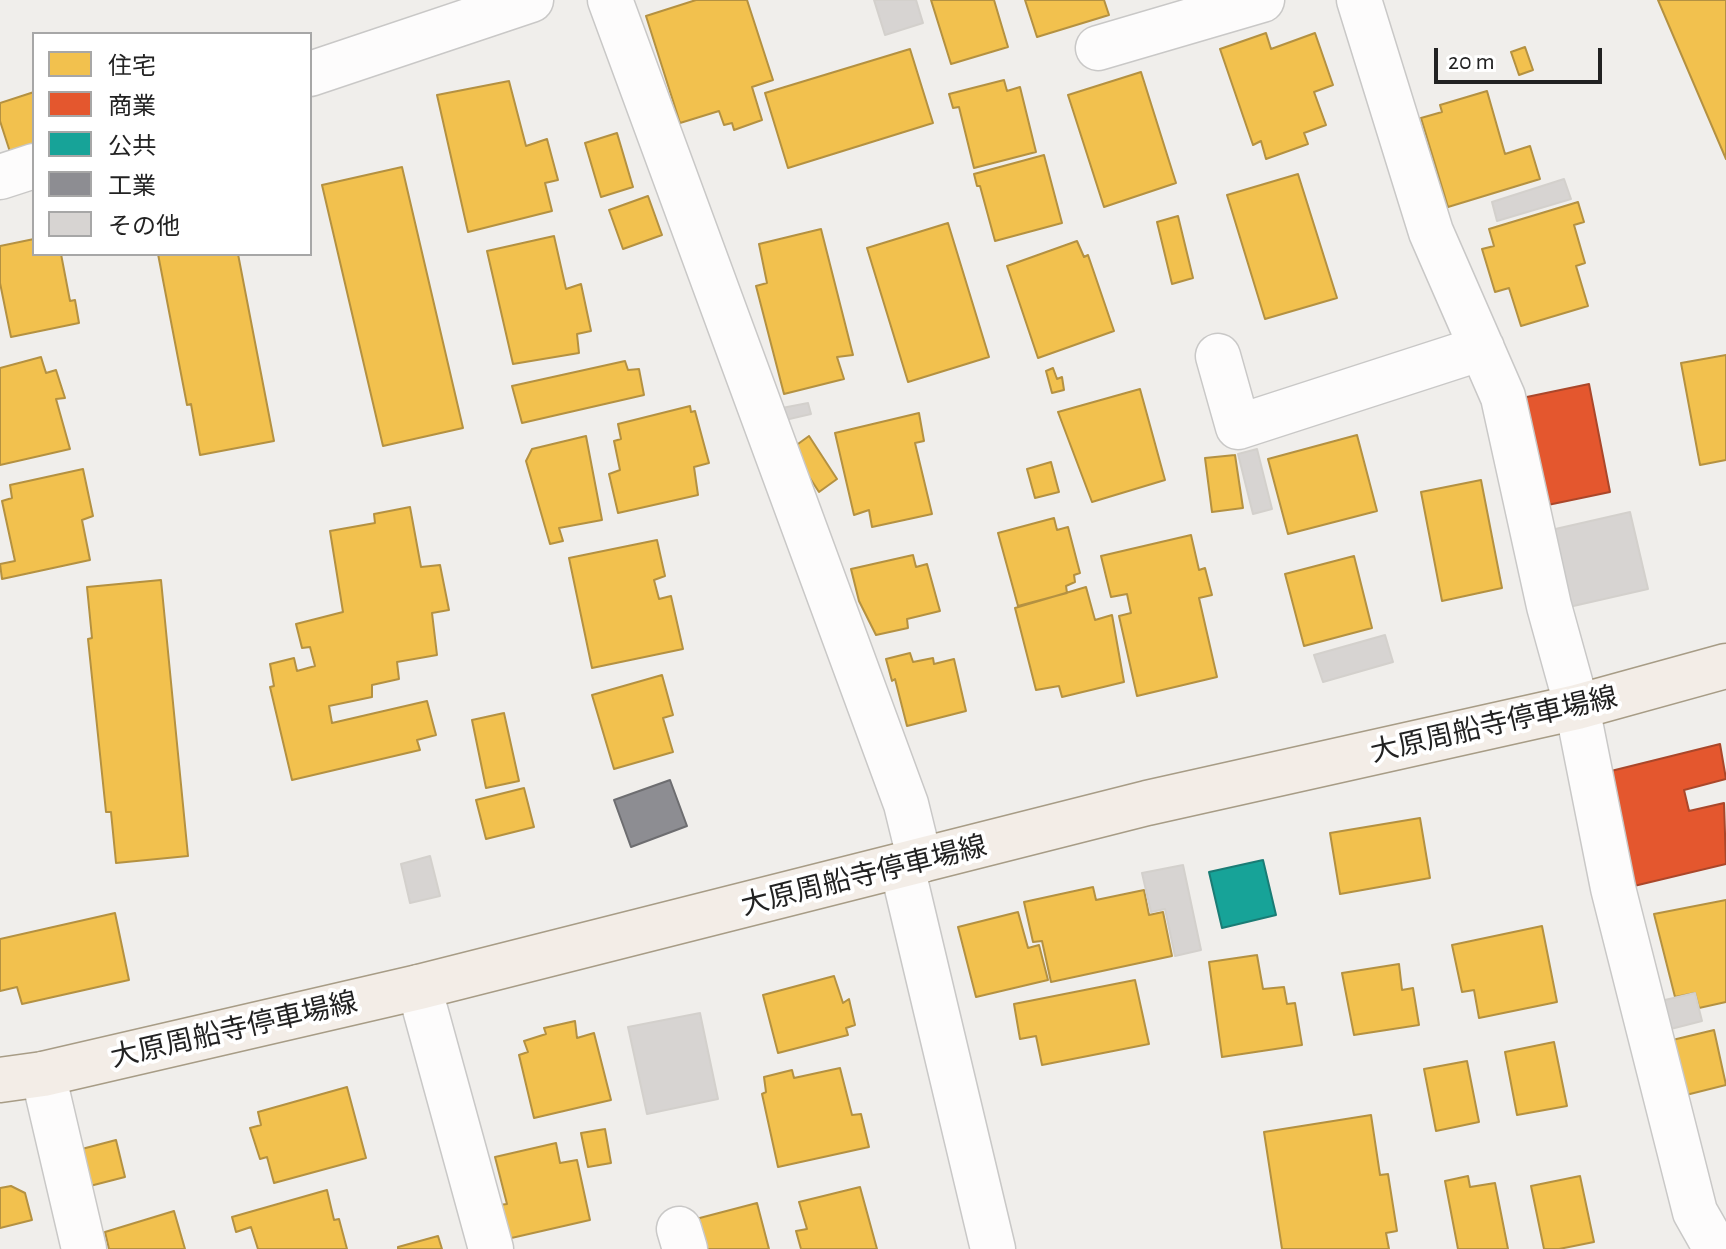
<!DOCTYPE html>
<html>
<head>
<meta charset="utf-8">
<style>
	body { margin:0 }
	#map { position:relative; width:1726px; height:1249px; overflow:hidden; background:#f0eeeb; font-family:"Alegreya Sans","Noto Sans JP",sans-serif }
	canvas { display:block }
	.legend { position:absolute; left:32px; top:32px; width:280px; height:224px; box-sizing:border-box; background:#fff; border:2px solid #a7a7a7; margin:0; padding:10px 14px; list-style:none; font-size:24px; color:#222 }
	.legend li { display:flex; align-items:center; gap:16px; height:40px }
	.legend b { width:40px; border:2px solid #a7a7a7 }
	.scale { position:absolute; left:1434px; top:48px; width:168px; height:36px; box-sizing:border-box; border:4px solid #222; border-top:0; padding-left:10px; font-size:24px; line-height:28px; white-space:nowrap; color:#222; -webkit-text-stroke:6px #fff; paint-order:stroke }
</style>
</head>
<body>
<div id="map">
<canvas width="1726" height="1249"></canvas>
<ul class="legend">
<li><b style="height:22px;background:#f2c14e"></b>住宅</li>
<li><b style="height:22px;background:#e4572e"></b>商業</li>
<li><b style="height:22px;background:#17a398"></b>公共</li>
<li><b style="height:22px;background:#8d8d92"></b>工業</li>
<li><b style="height:22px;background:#d7d4d2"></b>その他</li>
</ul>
<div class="scale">20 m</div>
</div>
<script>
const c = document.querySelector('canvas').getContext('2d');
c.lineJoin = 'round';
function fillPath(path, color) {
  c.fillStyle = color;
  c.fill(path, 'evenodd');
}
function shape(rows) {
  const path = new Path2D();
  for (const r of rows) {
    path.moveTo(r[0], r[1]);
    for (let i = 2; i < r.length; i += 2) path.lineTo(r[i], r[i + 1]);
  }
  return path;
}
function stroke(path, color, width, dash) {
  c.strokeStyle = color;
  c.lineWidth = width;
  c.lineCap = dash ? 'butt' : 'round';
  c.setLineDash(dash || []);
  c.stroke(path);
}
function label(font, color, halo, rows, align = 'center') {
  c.font = font + ' "Alegreya Sans","Noto Sans JP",sans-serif';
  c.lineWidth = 8;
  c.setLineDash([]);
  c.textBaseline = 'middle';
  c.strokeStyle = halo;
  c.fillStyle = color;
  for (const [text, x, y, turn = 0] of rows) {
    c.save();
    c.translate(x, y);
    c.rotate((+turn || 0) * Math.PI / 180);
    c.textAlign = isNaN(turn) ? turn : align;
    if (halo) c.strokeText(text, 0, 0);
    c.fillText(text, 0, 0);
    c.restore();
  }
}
const homes = shape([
	[696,0,747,0,773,80,752,87,762,120,734,130,732,123,724,125,719,111,680,123,646,16,696,0],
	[931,0,994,0,1008,47,951,64,931,0],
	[1025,0,1104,0,1109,15,1037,37,1025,0],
	[1658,0,1726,0,1726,159,1658,0],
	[1266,33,1271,49,1315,33,1333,85,1314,92,1326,125,1304,133,1308,144,1266,159,1261,141,1253,145,1220,49,1266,33],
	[1525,47,1533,70,1519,75,1511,52,1525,47],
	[910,49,933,123,788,168,765,93,910,49],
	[1141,72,1176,183,1104,207,1068,95,1141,72],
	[1004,80,1007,91,1020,87,1036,152,974,168,959,107,953,108,949,94,1004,80],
	[509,81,526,146,547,139,558,180,545,183,552,211,468,232,437,95,509,81],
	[1487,91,1505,154,1530,146,1540,179,1448,207,1421,118,1442,112,1440,105,1487,91],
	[34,92,34,147,11,155,0,121,0,103,34,92],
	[617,133,633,187,601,197,585,143,617,133],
	[1044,155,1062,223,995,241,980,186,977,186,974,174,1044,155],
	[402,167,463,428,383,446,322,185,402,167],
	[1298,174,1337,298,1265,319,1227,195,1298,174],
	[648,196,662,235,623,249,609,210,648,196],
	[1578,202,1584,222,1574,225,1585,263,1576,266,1588,306,1521,326,1509,288,1495,292,1482,249,1494,246,1489,229,1578,202],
	[1178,216,1193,278,1172,284,1157,222,1178,216],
	[948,223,989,357,908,382,867,248,948,223],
	[821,229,853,355,837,357,844,379,784,394,756,286,767,283,759,244,821,229],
	[554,236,566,289,581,284,591,331,577,334,579,353,513,364,487,251,554,236],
	[34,239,34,254,61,254,70,301,75,300,79,323,11,337,0,283,0,246,34,239],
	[1077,241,1084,257,1088,255,1114,331,1038,358,1007,266,1077,241],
	[158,254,238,254,274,441,200,455,191,404,187,405,158,254],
	[1726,355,1726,460,1700,465,1681,363,1726,355],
	[41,357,46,373,56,370,65,398,56,399,70,449,0,465,0,368,41,357],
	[625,361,628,370,639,369,644,395,522,423,512,386,625,361],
	[1053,368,1057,379,1062,377,1064,390,1052,393,1046,371,1053,368],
	[1140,389,1165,480,1092,502,1058,412,1140,389],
	[690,406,691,412,695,411,709,463,694,467,698,495,618,513,609,474,620,470,614,441,621,439,618,424,690,406],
	[919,413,924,441,915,443,932,514,872,527,869,510,854,515,835,433,919,413],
	[1357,435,1377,511,1288,534,1268,459,1357,435],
	[586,436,602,520,559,528,563,541,550,544,526,461,532,449,586,436],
	[809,436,837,479,819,492,791,449,809,436],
	[1235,455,1243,508,1212,512,1205,458,1235,455],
	[1051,462,1059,492,1035,498,1027,469,1051,462],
	[83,469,93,516,82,520,90,560,2,579,0,564,15,561,2,501,12,498,10,485,83,469],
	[1481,480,1502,588,1442,601,1421,492,1481,480],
	[410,507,421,567,440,565,449,610,432,613,437,655,397,662,399,679,372,685,372,697,329,706,332,723,427,701,436,735,417,740,420,750,292,780,270,687,274,686,270,664,294,658,297,671,315,666,310,647,302,648,296,624,343,612,330,531,375,523,374,514,410,507],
	[1054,518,1057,530,1068,527,1080,573,1074,575,1075,582,1066,586,1067,593,1018,606,998,533,1054,518],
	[1191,535,1199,570,1205,568,1212,595,1199,598,1217,677,1137,696,1119,616,1131,613,1127,594,1111,597,1101,556,1191,535],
	[657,540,665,576,654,580,659,599,671,596,683,649,592,668,569,558,657,540],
	[913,555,916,567,927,564,940,611,907,619,908,628,876,635,859,601,851,569,913,555],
	[1354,556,1372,628,1304,646,1285,574,1354,556],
	[161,580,188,856,116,863,111,812,106,812,88,639,92,638,87,587,161,580],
	[1086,587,1095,620,1112,615,1124,682,1062,697,1059,686,1036,690,1015,608,1086,587],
	[910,653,913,662,933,658,934,664,954,659,966,711,907,726,895,679,892,681,886,659,910,653],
	[662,675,673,715,663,718,673,752,614,769,592,695,662,675],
	[504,713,519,781,486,788,472,720,504,713],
	[524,788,534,827,486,839,476,800,524,788],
	[1420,818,1430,878,1340,894,1330,833,1420,818],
	[1093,887,1096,900,1144,890,1149,915,1163,912,1172,956,1051,982,1042,941,1033,942,1024,902,1093,887],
	[1726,900,1726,1002,1699,1008,1695,993,1675,997,1654,914,1726,900],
	[1018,912,1028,948,1039,945,1048,980,976,997,958,927,1018,912],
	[115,913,129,980,22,1004,17,987,0,991,0,939,115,913],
	[1542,926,1557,1002,1479,1018,1474,990,1462,992,1452,945,1542,926],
	[1257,955,1263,989,1284,987,1287,1004,1295,1003,1302,1045,1222,1057,1209,962,1257,955],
	[1399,964,1402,990,1413,988,1419,1025,1354,1035,1342,973,1399,964],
	[834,976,843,1003,849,999,855,1025,846,1028,848,1035,778,1053,763,995,834,976],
	[1135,980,1149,1044,1042,1065,1036,1036,1020,1039,1014,1004,1135,980],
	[575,1021,577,1038,594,1033,611,1100,534,1118,519,1055,528,1052,524,1041,546,1034,544,1028,575,1021],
	[1714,1030,1726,1085,1674,1098,1660,1043,1714,1030],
	[1554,1042,1567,1106,1517,1115,1505,1052,1554,1042],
	[1467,1061,1479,1122,1436,1131,1424,1069,1467,1061],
	[840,1068,852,1115,861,1114,869,1147,778,1167,762,1094,766,1092,764,1077,792,1070,794,1078,840,1068],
	[347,1087,366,1158,274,1183,267,1157,260,1159,250,1128,261,1125,258,1112,347,1087],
	[1371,1115,1380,1175,1388,1174,1397,1231,1386,1233,1389,1249,1282,1249,1264,1132,1371,1115],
	[605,1129,611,1163,588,1167,581,1133,605,1129],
	[116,1140,125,1177,86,1187,78,1150,116,1140],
	[556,1143,560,1163,577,1160,590,1220,507,1239,499,1205,507,1204,495,1157,556,1143],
	[1468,1176,1470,1187,1495,1183,1508,1249,1458,1249,1445,1181,1468,1176],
	[1580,1176,1594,1242,1559,1249,1544,1249,1531,1186,1580,1176],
	[11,1186,25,1193,32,1220,0,1228,0,1188,11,1186],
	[860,1187,877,1249,801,1249,796,1231,807,1229,799,1202,860,1187],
	[327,1190,334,1220,339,1219,347,1249,258,1249,251,1227,236,1232,232,1217,327,1190],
	[757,1203,769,1249,701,1249,692,1220,757,1203],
	[174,1211,185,1249,109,1249,105,1232,174,1211],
	[438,1236,442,1249,398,1249,398,1247,438,1236]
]);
fillPath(homes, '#f2c14e');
stroke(homes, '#b49141', 2);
const shops = shape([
	[1589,384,1610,492,1543,506,1522,398,1589,384],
	[1720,744,1726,779,1684,790,1689,811,1724,803,1726,864,1634,886,1609,818,1621,815,1611,771,1720,744]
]);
fillPath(shops, '#e4572e');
stroke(shops, '#aa472a', 2);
const public = shape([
	[1263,860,1276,915,1222,928,1209,872,1263,860]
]);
fillPath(public, '#17a398');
stroke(public, '#1a7c75', 2);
const industry = shape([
	[670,780,687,826,631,847,614,800,670,780]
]);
fillPath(industry, '#8d8d92');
stroke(industry, '#6d6d70', 2);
const building = shape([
	[874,0,916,0,923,23,885,35,874,0],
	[1564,179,1571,199,1497,221,1492,202,1564,179],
	[808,403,811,414,785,420,782,408,808,403],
	[1257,449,1272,509,1253,514,1238,454,1257,449],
	[1630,512,1648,589,1569,607,1551,530,1630,512],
	[1385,635,1393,662,1323,682,1314,655,1385,635],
	[430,856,440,896,410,903,401,864,430,856],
	[1183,865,1201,950,1175,956,1165,909,1151,912,1142,873,1183,865],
	[1695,993,1702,1021,1659,1032,1652,1003,1695,993],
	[700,1013,718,1099,647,1114,628,1027,700,1013]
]);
fillPath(building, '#d7d4d2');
stroke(building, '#d3d0cc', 2);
const minor = shape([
	[610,0,906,804,920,861],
	[1359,0,1431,232,1503,397,1549,606,1577,707,1613,888,1695,1212,1716,1249],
	[1098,48,1262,0],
	[310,74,531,0],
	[0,177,34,166],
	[1218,356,1238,427,1482,348],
	[902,867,993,1249],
	[419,987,491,1249],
	[43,1074,84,1249],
	[679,1229,685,1249]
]);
const major = shape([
	[0,1080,43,1074,419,987,1147,803,1577,707,1726,666]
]);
stroke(minor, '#c9c8c7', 47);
stroke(major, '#a79c86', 47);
stroke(minor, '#fdfcfc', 44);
stroke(major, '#f3ede7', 44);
label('28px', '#222', '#fff', [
	["大原周船寺停車場線",1494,725,-13],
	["大原周船寺停車場線",864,876,-14],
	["大原周船寺停車場線",234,1030,-13]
]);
</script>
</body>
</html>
